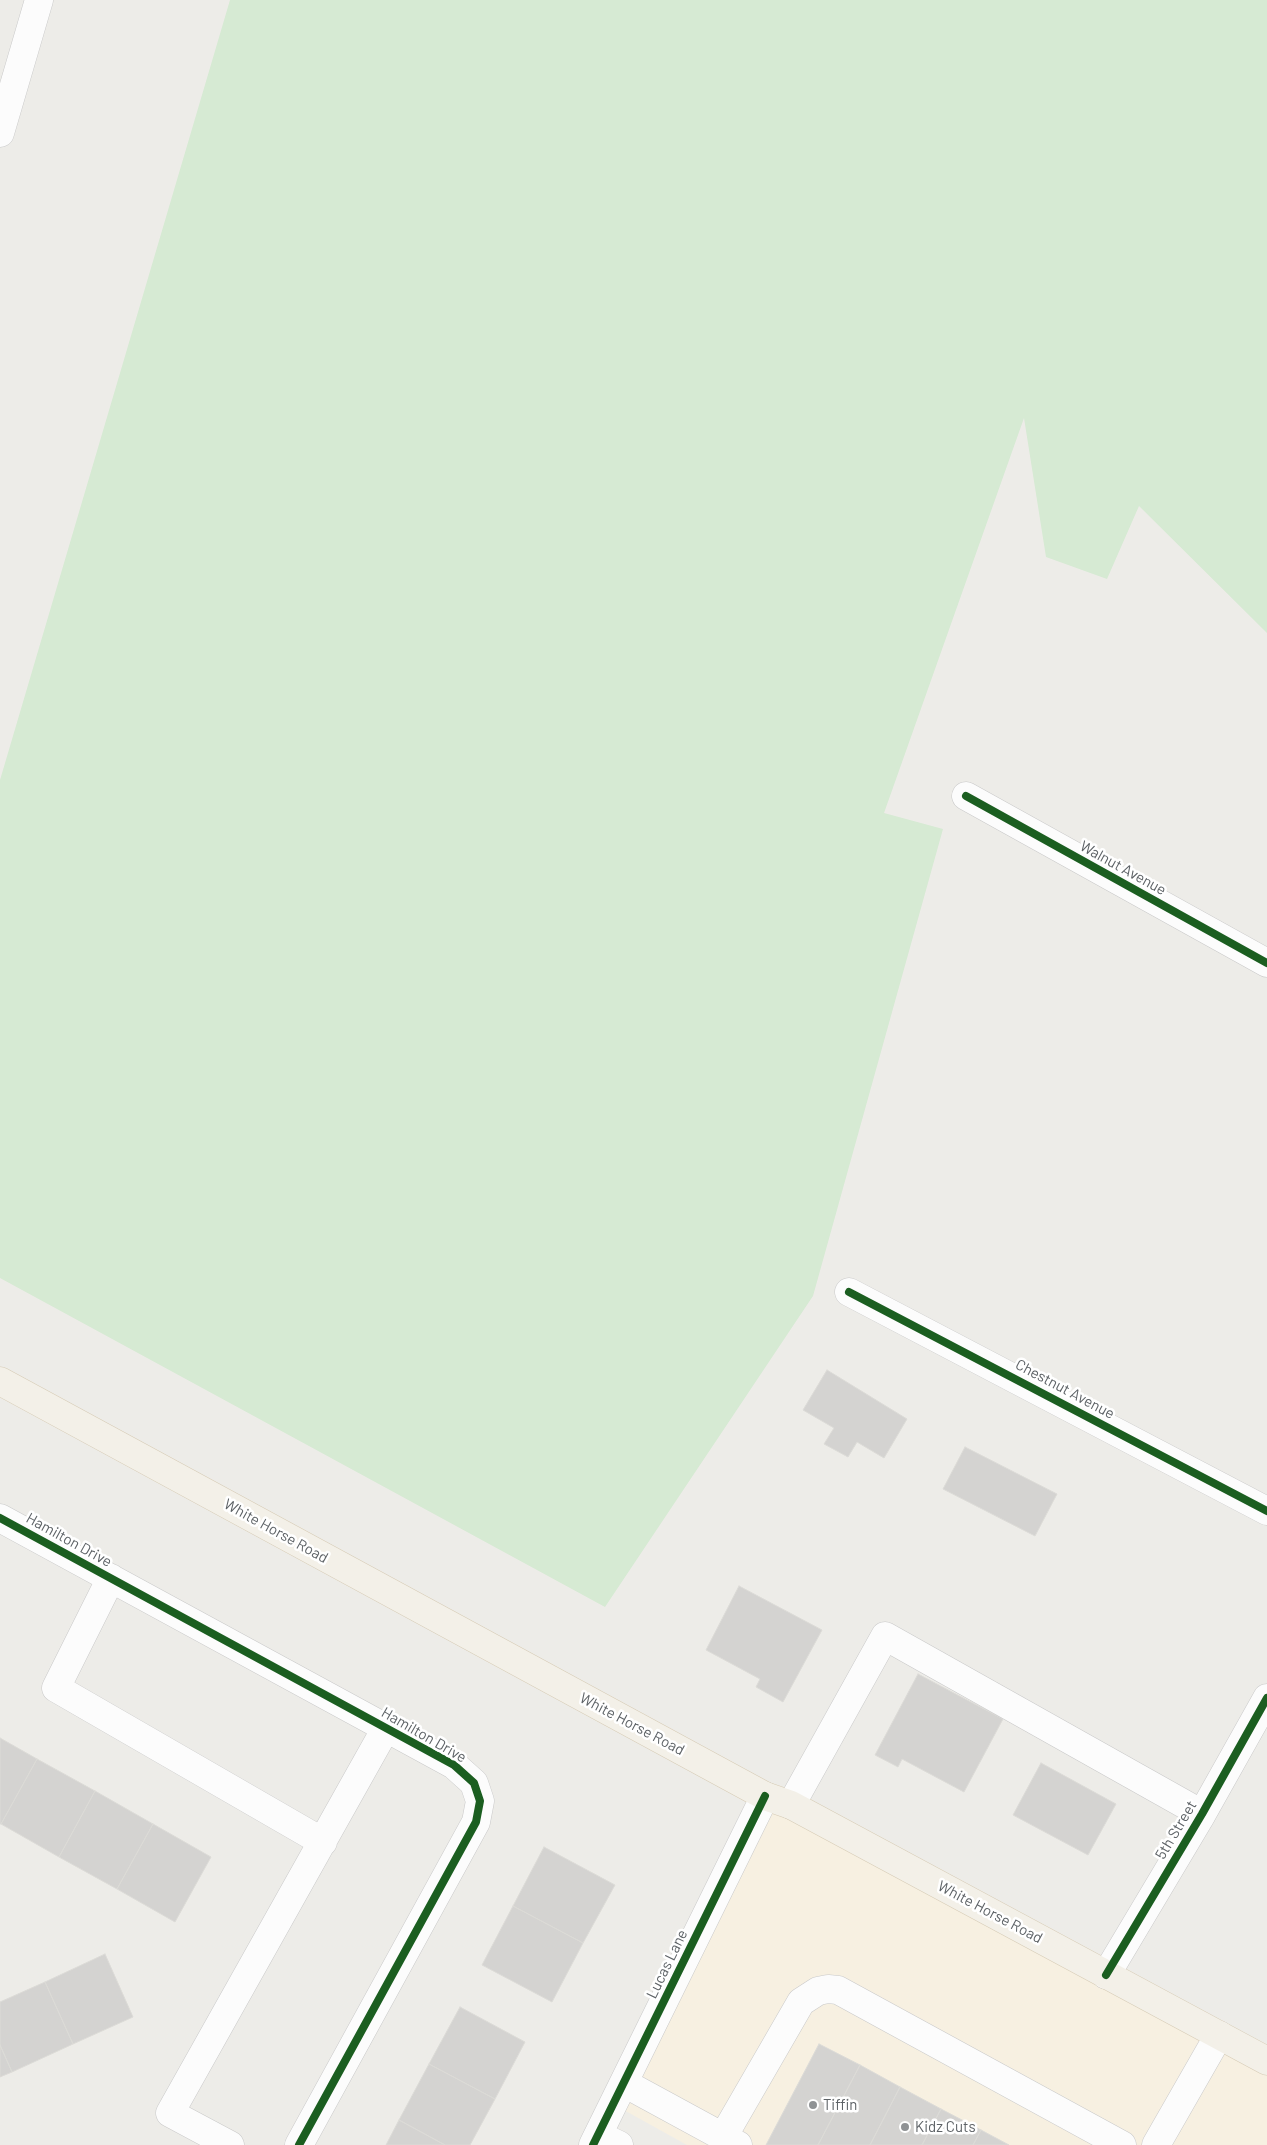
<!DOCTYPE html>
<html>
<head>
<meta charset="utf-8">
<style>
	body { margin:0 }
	canvas { display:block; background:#edece8 }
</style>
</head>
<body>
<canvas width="1267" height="2145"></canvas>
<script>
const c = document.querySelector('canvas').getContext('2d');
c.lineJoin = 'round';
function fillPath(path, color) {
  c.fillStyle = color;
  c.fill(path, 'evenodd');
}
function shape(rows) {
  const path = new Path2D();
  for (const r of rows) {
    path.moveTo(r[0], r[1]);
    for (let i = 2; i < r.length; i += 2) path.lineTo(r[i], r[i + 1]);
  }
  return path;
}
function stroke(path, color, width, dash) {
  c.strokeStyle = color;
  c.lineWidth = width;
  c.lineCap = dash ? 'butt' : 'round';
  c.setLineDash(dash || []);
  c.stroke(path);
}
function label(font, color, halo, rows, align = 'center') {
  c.font = font + ' Barlow,sans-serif';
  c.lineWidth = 5;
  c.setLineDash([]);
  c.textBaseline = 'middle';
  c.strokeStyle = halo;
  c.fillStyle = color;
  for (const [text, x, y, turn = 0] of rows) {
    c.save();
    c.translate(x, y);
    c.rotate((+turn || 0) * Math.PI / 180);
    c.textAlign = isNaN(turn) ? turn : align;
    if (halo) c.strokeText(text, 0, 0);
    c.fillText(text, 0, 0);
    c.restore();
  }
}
fillPath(shape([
	[765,1796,1267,2061,1267,2145,687,2145,613,2104]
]), '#f7f0e1');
fillPath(shape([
	[230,0,1267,0,1267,633,1139,506,1107,579,1046,557,1024,418,884,813,943,829,813,1296,605,1607,0,1278,0,780]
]), '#d6ead3');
const building = shape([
	[827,1370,907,1419,884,1458,857,1442,848,1457,824,1444,834,1428,803,1410,827,1370],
	[965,1447,1057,1494,1035,1536,943,1489,965,1447],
	[739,1586,822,1630,783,1702,756,1687,760,1679,706,1650,739,1586],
	[918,1674,1003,1719,964,1792,902,1759,898,1767,875,1755,918,1674],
	[0,1738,37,1759,1,1824,0,1824,0,1738],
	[37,1759,95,1791,59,1857,1,1824,37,1759],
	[1041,1763,1116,1804,1088,1855,1013,1815,1041,1763],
	[95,1791,153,1824,117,1889,59,1857,95,1791],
	[153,1824,211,1857,175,1922,117,1889,153,1824],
	[544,1847,615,1885,583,1943,513,1906,544,1847],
	[513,1906,583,1943,552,2002,482,1965,513,1906],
	[105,1954,133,2017,73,2044,45,1982,105,1954],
	[45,1982,73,2044,12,2072,0,2045,0,2002,45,1982],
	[460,2007,525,2042,495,2099,429,2064,460,2007],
	[819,2044,860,2065,818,2145,766,2145,819,2044],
	[0,2045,12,2072,0,2077,0,2045],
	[429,2064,495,2099,470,2145,445,2145,399,2120,429,2064],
	[860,2065,900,2087,870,2145,818,2145,860,2065],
	[900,2087,941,2109,922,2145,870,2145,900,2087],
	[941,2109,981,2130,973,2145,922,2145,941,2109],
	[399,2120,445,2145,386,2145,399,2120],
	[981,2130,1009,2145,973,2145,981,2130]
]);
fillPath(building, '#d4d3d1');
stroke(building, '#dcdbd7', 1);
const minor = shape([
	[0,133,39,0],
	[966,796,1267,963],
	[849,1292,1267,1511],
	[0,1518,454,1765,474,1783,480,1801,476,1822,299,2145],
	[111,1578,56,1688,323,1842],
	[791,1805,885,1636,1202,1814],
	[1106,1975,1202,1814,1267,1698],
	[624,2083,738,2145],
	[598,2135,619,2145],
	[723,2137,801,2002,818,1991,828,1989,838,1990,1122,2145],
	[230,2145,170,2113,386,1728],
	[593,2145,765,1796],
	[1156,2145,1219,2035]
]);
const major = shape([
	[0,1381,765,1796,791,1805,1267,2061]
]);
stroke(minor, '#c9c9c9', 29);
stroke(major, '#d6cbb5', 29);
stroke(minor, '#fcfcfc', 28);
stroke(major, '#f3f0e8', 28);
stroke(shape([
	[966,796,1267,963],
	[849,1292,1267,1511],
	[0,1518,454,1765,474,1783,480,1801,476,1822,299,2145],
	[1106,1975,1202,1814,1267,1698],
	[593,2145,765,1796]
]), '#1b5e20', 8);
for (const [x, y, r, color] of [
	[813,2105,5,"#8f9294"],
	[905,2127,5,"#8f9294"]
]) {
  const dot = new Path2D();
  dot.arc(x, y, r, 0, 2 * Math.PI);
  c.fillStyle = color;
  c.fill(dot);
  stroke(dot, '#fff', 2);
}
label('15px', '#5d6266', '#fff', [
	["Walnut Avenue",1123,868,29],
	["Chestnut Avenue",1065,1389,28],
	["White Horse Road",276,1531,29],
	["Hamilton Drive",69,1540,29],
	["White Horse Road",632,1724,28],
	["Hamilton Drive",424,1735,30],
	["5th Street",1176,1830,-59],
	["White Horse Road",990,1912,28],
	["Lucas Lane",667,1964,-64]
]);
label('15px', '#5d6266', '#fff', [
	["Tiffin",823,2105],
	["Kidz Cuts",915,2127]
], 'left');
</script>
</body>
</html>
